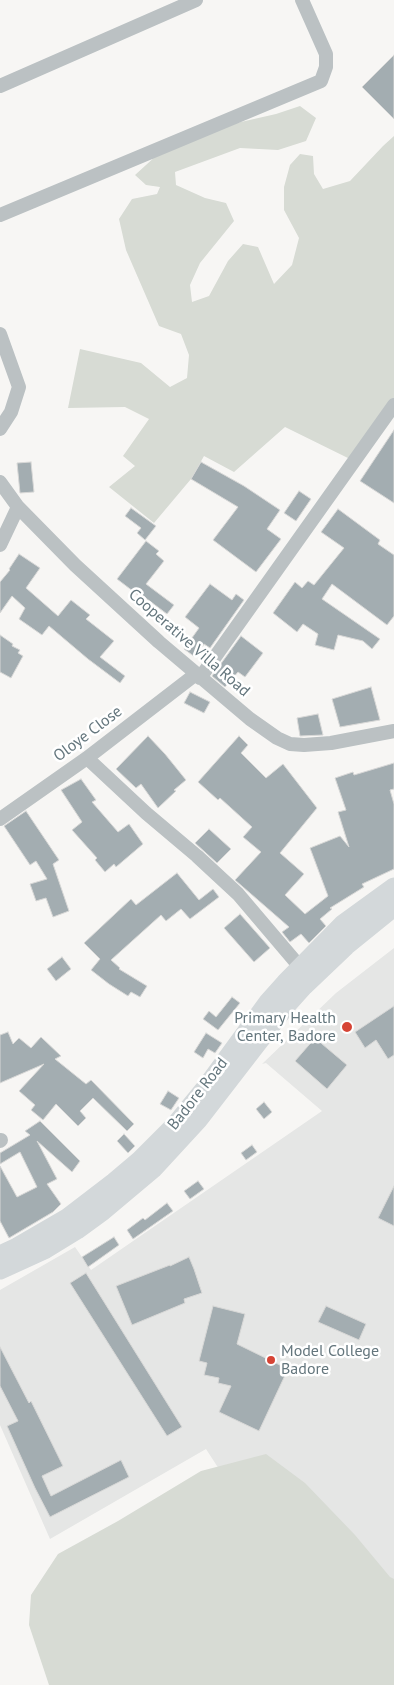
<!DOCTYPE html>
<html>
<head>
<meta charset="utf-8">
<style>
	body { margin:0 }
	canvas { display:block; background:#f7f6f4 }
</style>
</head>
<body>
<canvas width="394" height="1685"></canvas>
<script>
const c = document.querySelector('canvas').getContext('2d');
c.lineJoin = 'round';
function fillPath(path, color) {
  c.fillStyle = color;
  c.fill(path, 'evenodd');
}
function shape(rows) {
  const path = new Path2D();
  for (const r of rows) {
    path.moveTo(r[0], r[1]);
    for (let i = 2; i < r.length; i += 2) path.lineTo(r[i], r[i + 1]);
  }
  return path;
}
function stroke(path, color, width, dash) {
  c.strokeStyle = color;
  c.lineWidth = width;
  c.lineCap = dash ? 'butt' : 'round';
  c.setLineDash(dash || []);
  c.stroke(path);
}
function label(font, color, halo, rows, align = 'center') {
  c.font = font + ' "PT Sans",sans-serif';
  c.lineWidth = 5;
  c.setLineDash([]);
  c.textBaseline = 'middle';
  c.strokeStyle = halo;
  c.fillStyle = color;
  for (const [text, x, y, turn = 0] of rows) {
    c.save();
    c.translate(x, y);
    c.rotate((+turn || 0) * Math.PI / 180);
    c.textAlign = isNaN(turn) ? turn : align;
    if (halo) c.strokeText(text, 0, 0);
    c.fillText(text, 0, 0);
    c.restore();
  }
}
fillPath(shape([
	[394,948,394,1685,359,1685,206,1449,50,1539,0,1425,0,1290,75,1247,91,1270,322,1111,266,1063,262,1064,336,993]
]), '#e5e6e5');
fillPath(shape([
	[300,106,316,118,306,141,278,150,240,148,175,172,176,185,205,198,226,203,234,221,200,263,190,285,192,302,209,296,228,261,243,244,258,247,274,284,292,265,299,238,284,210,284,187,290,165,300,154,313,156,314,174,323,189,350,181,383,146,394,136,394,404,354,461,285,427,234,472,204,456,191,479,154,523,109,487,135,466,123,456,149,419,125,407,68,408,80,349,141,363,170,387,187,378,189,355,181,334,159,326,126,250,119,219,132,199,157,194,160,187,146,185,135,175,157,155,210,129,276,114],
	[266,1454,305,1483,355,1535,390,1577,394,1579,394,1685,49,1685,29,1625,31,1595,58,1554,118,1521,201,1471]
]), '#d7dbd4');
const building = shape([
	[394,55,394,119,362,87,394,55],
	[394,430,394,503,360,481,394,430],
	[31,462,34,492,20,493,17,463,31,462],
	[201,462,244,486,280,510,267,529,281,539,256,572,213,540,238,507,191,479,201,462],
	[299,491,311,499,296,521,284,513,299,491],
	[131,508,156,526,145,540,137,533,141,528,125,516,131,508],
	[338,509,380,540,378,544,394,555,394,616,387,625,332,584,322,599,380,639,372,649,363,641,338,635,334,650,315,645,318,634,303,624,297,632,273,613,295,582,302,588,308,581,314,585,344,548,321,532,338,509],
	[146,541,159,551,156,554,164,561,146,584,174,605,167,614,139,593,138,595,117,579,146,541],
	[19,554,40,568,26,588,58,616,71,600,90,615,86,619,114,641,100,657,125,676,120,683,88,659,49,626,42,635,19,619,25,608,12,596,0,613,0,582,10,570,9,569,19,554],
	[210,584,232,600,236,594,244,600,210,648,204,644,195,657,184,649,199,628,185,617,210,584],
	[0,635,13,644,12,646,20,650,18,653,23,656,11,678,0,672,0,635],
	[241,636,263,653,245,677,238,672,225,687,212,676,241,636],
	[371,687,380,720,340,727,332,699,371,687],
	[190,692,210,702,204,713,184,703,190,692],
	[318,714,323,735,300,736,297,718,318,714],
	[148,736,165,754,186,780,174,790,176,791,158,808,141,784,136,788,116,769,148,736],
	[239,736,248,745,241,753,266,778,283,764,317,808,280,853,304,874,285,895,305,914,328,896,310,848,340,836,349,847,338,812,346,810,335,778,353,772,354,775,394,763,394,789,390,790,394,804,394,869,362,884,364,887,330,908,332,909,320,919,326,926,309,943,301,934,290,942,282,932,289,927,235,880,261,852,243,837,252,827,220,798,218,800,198,782,239,736],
	[81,779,96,800,92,802,118,832,129,824,143,844,116,867,114,864,105,872,95,860,97,858,72,830,82,822,61,790,81,779],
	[26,811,59,860,53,864,69,911,53,917,46,898,36,901,30,884,47,879,36,861,30,865,4,826,26,811],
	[209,829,231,849,217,863,195,843,209,829],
	[177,873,199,900,213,889,219,897,190,919,181,909,166,921,161,915,111,960,120,968,119,969,147,986,140,997,131,992,128,996,109,984,91,970,100,959,84,943,131,899,136,905,177,873],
	[240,914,270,948,254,962,224,928,240,914],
	[62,957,71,969,56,981,47,969,62,957],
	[232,997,240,1003,218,1030,203,1019,209,1011,216,1017,232,997],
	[394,1006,394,1055,388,1059,376,1040,365,1048,355,1032,394,1006],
	[8,1032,13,1044,19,1038,31,1048,41,1037,61,1056,55,1059,86,1084,91,1080,134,1124,127,1131,93,1098,80,1111,86,1118,78,1126,56,1104,43,1120,31,1110,35,1105,19,1091,44,1064,0,1083,0,1035,8,1032],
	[206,1033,222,1043,215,1053,208,1049,203,1058,194,1052,206,1033],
	[315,1038,347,1065,327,1089,295,1061,315,1038],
	[168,1091,179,1098,171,1110,160,1104,168,1091],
	[264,1102,272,1112,264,1119,256,1109,264,1102],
	[40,1121,80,1161,72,1172,37,1141,57,1179,47,1184,61,1204,53,1212,9,1238,0,1221,0,1166,17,1197,37,1187,20,1152,0,1164,0,1153,30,1135,25,1131,40,1121],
	[124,1134,135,1146,128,1153,117,1141,124,1134],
	[252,1145,257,1152,246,1160,241,1153,252,1145],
	[198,1181,204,1189,190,1199,184,1191,198,1181],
	[394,1186,394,1226,378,1218,394,1186],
	[167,1203,173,1211,133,1239,127,1230,143,1218,145,1220,167,1203],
	[114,1237,119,1245,88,1267,82,1257,114,1237],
	[189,1257,194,1269,202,1293,184,1299,185,1303,132,1325,116,1286,170,1265,170,1266,189,1257],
	[86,1273,182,1427,167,1436,70,1283,86,1273],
	[213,1306,245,1314,237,1344,288,1369,259,1431,219,1412,231,1386,218,1383,219,1378,204,1375,207,1363,199,1361,213,1306],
	[326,1306,366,1324,359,1340,318,1322,326,1306],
	[0,1347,29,1403,31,1401,63,1466,42,1476,51,1496,121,1460,129,1477,50,1517,35,1488,7,1426,18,1421,0,1386,0,1347]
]);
fillPath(building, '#a3adb1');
stroke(building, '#d8d8d7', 1);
stroke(shape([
	[0,86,196,0],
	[0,215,321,81,326,67,326,54,302,0],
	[0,334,19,387,11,412,0,429],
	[0,482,18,507,75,565,159,642,250,719,277,738,290,744,304,745,331,743,394,731],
	[0,545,18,507],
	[200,678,394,405],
	[87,758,146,813,197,856,238,894,300,967],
	[0,819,87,758,196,674],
	[0,1141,1,1140]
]), '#bbc1c3', 14);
stroke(shape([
	[0,1255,17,1247,67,1218,114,1182,140,1160,175,1125,206,1087,268,1002,285,983,343,924,394,887],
	[0,1270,46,1249,77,1230,103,1211,153,1169,199,1119,287,1005,304,986,346,946,394,907]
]), '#d3d8da', 19);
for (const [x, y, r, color] of [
	[347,1027,6,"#d64435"],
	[271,1360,5,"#d64435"]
]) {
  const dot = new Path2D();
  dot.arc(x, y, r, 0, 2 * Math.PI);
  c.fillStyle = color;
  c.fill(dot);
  stroke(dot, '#fff', 2);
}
label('16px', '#64767d', '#fff', [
	["Cooperative Villa Road",189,643,41],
	["Oloye Close",88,734,-37],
	["Badore Road",198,1094,-52]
]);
label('16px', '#64767d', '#fff', [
	["Primary Health",336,1018],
	["Center, Badore",336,1036],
	["Model College",281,1351,"left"],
	["Badore",281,1369,"left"]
], 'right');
</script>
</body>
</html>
